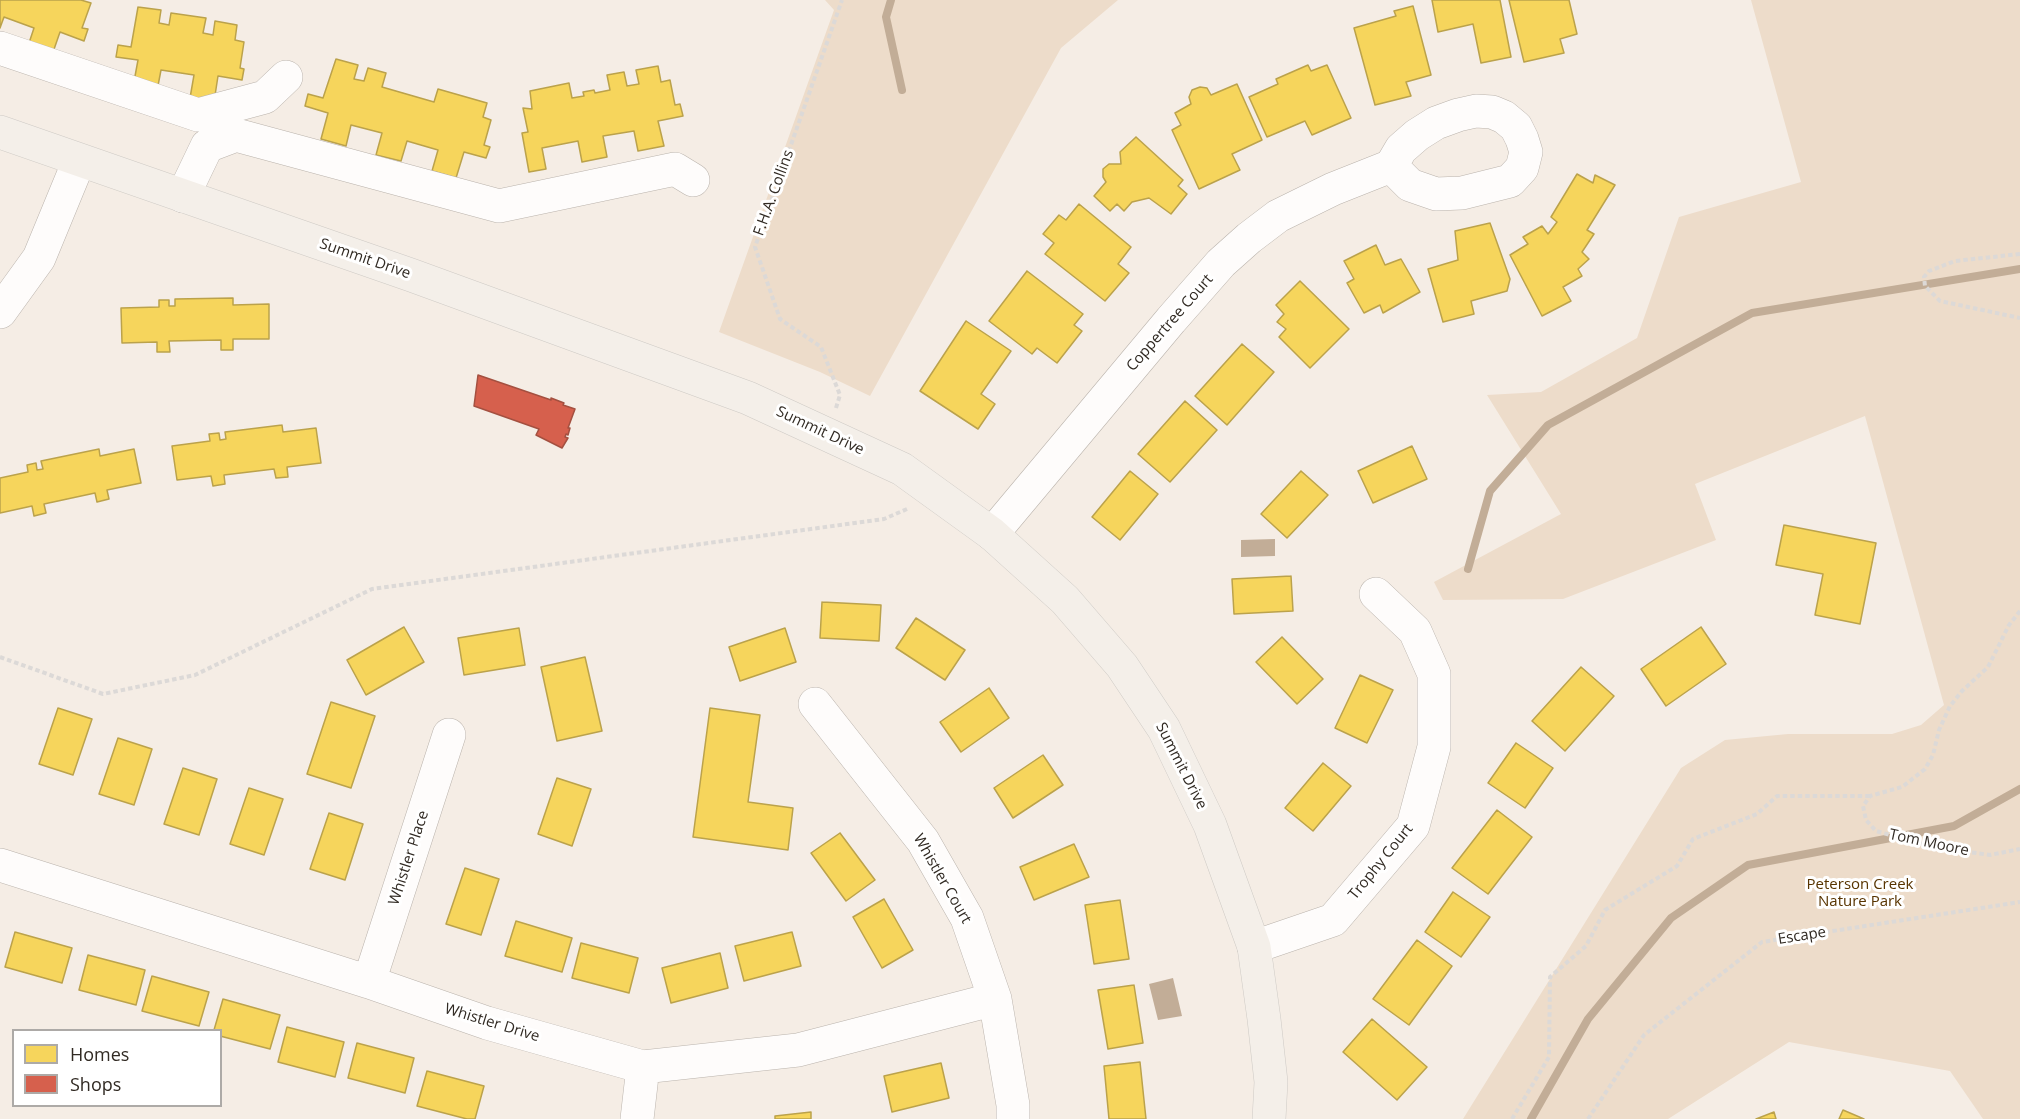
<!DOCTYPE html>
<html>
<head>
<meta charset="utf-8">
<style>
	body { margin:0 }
	#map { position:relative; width:2020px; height:1119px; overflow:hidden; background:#f5ede5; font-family:"Open Sans",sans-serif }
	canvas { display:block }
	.legend { position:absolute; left:12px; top:1029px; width:210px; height:78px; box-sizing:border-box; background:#fff; border:2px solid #adaaa7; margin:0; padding:8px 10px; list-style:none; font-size:18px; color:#312a23 }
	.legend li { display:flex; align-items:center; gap:12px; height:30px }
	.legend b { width:30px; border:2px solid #adaaa7 }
</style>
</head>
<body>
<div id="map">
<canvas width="2020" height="1119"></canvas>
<ul class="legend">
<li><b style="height:16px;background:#f6d55c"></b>Homes</li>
<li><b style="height:16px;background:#d6604d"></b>Shops</li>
</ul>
</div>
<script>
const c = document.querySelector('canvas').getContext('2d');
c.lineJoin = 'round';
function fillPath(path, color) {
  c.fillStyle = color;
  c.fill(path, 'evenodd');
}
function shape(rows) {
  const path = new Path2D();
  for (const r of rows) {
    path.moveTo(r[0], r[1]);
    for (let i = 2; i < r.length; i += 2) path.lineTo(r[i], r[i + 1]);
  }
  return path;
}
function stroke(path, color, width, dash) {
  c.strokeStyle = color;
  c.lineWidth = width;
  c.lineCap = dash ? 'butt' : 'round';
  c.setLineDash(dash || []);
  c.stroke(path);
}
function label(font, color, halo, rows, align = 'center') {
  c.font = font + ' "Open Sans",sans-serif';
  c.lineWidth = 6;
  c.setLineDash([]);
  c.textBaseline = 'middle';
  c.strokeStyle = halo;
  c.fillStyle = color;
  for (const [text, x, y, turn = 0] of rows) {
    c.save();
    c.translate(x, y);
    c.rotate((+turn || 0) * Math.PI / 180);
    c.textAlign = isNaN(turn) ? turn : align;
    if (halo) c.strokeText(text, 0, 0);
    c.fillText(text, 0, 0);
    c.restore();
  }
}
fillPath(shape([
	[825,0,1118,0,1061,48,870,396,820,372,719,332,834,10],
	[1751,0,2020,0,2020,1119,1983,1119,1950,1071,1789,1042,1668,1119,1463,1119,1681,768,1725,740,1788,734,1892,734,1921,725,1944,705,1865,416,1695,484,1716,540,1563,599,1443,600,1434,582,1561,514,1487,395,1541,392,1637,338,1679,217,1801,182]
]), '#eddcca');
fillPath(shape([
	[1275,539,1275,556,1241,557,1241,540],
	[1173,978,1182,1016,1158,1020,1149,984]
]), '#c2ad97');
const homes = shape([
	[0,0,81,0,91,3,82,28,88,29,84,41,60,32,51,58,27,49,34,28,4,17,0,28,0,0],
	[1432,0,1500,0,1511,57,1481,63,1473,24,1438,32,1432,0],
	[1509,0,1569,0,1577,34,1560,39,1564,53,1524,62,1509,0],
	[1413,6,1431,75,1406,82,1411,96,1375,105,1354,28,1396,16,1394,11,1413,6],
	[138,7,161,10,159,23,169,25,171,13,206,18,203,33,213,35,215,21,237,25,235,40,244,42,240,68,244,69,242,80,218,76,214,102,190,98,194,75,161,70,157,91,133,87,138,60,116,57,118,45,131,47,138,7],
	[336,59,358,65,354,79,364,81,368,68,386,73,382,87,434,102,438,89,487,103,483,117,491,120,484,145,490,147,486,158,464,152,456,178,432,171,438,150,407,141,401,161,376,155,382,133,351,125,346,146,321,139,328,113,305,106,308,94,323,98,336,59],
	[1308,65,1311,71,1327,65,1351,118,1312,135,1305,121,1267,137,1249,97,1278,84,1276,79,1308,65],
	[658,66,661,82,670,80,675,105,680,104,683,116,658,121,664,146,638,151,634,131,603,136,607,157,582,162,578,141,542,148,546,169,529,172,522,133,528,132,523,108,532,109,530,91,569,83,572,98,584,96,583,92,594,90,595,93,610,90,607,75,624,72,627,86,639,84,636,70,658,66],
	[1237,84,1262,140,1232,154,1240,170,1199,189,1172,130,1181,125,1175,113,1191,104,1189,97,1192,90,1200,87,1207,88,1211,95,1237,84],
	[1136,137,1183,180,1178,186,1187,194,1171,214,1149,198,1132,202,1124,211,1117,204,1110,211,1094,196,1106,182,1103,177,1103,169,1109,164,1121,164,1120,152,1136,137],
	[1577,174,1593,183,1595,175,1615,185,1587,230,1594,234,1582,252,1589,259,1578,269,1582,276,1563,287,1571,301,1542,316,1510,255,1528,244,1523,237,1542,226,1548,234,1557,222,1551,217,1577,174],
	[1079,204,1131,247,1118,264,1129,273,1105,301,1045,254,1054,243,1043,234,1059,215,1066,220,1079,204],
	[1490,223,1510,279,1507,291,1471,301,1474,314,1443,322,1428,269,1458,260,1455,231,1490,223],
	[1376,245,1385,265,1401,259,1420,292,1383,313,1380,305,1364,313,1347,283,1354,279,1344,261,1376,245],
	[1027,271,1083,314,1074,325,1082,331,1057,363,1037,348,1032,354,989,321,1027,271],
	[1300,281,1349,329,1310,368,1279,337,1286,329,1277,322,1284,314,1276,305,1300,281],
	[233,298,233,305,269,304,269,339,233,339,233,350,221,350,221,340,169,341,170,352,157,352,157,342,122,343,121,308,159,307,159,300,169,300,169,306,175,306,175,299,233,298],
	[966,321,1011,351,981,394,995,404,978,429,920,391,966,321],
	[1242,344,1274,372,1227,425,1195,396,1242,344],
	[1185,401,1217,430,1170,482,1138,454,1185,401],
	[282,425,283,432,316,428,321,463,287,467,288,477,276,478,274,469,224,475,225,484,213,486,211,476,177,480,172,446,210,441,209,434,219,433,220,440,226,439,225,432,282,425],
	[1412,446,1427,479,1373,503,1358,471,1412,446],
	[99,449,100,456,134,449,141,483,107,490,109,499,97,502,95,493,44,504,46,513,34,516,32,506,0,513,0,478,28,472,27,465,36,463,37,470,43,469,41,461,99,449],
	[1130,471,1158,494,1120,540,1092,517,1130,471],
	[1301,471,1328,495,1287,538,1261,514,1301,471],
	[1784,525,1876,543,1860,624,1815,615,1823,574,1776,565,1784,525],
	[1291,576,1293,611,1234,614,1232,579,1291,576],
	[822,602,881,605,879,641,820,638,822,602],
	[916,618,965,650,945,680,896,648,916,618],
	[404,627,424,662,366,695,347,660,404,627],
	[1701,627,1726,664,1666,706,1641,669,1701,627],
	[519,628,525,665,464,675,458,638,519,628],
	[785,628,796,662,740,681,729,647,785,628],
	[1282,637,1323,679,1297,704,1256,662,1282,637],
	[585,657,602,731,557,741,541,667,585,657],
	[1581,667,1614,696,1565,751,1532,721,1581,667],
	[1360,675,1393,690,1367,743,1335,728,1360,675],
	[989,688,1009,718,961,752,940,722,989,688],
	[331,702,375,716,351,788,307,774,331,702],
	[58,708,92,719,73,775,39,764,58,708],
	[710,708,760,715,748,802,793,808,788,850,693,837,710,708],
	[118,738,152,749,134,805,99,794,118,738],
	[1516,743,1553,768,1525,808,1488,783,1516,743],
	[1043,755,1063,785,1013,818,994,788,1043,755],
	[1323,763,1351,786,1313,831,1285,808,1323,763],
	[183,768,217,779,199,835,164,824,183,768],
	[557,778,591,789,572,846,538,834,557,778],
	[249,788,283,799,264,855,230,844,249,788],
	[1497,810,1532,837,1488,894,1452,868,1497,810],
	[329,813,363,824,345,880,310,869,329,813],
	[840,833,875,880,846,901,811,853,840,833],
	[1074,844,1089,877,1034,900,1020,867,1074,844],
	[465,868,499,879,481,935,446,924,465,868],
	[1453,892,1490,917,1461,957,1425,932,1453,892],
	[884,899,913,950,882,968,853,917,884,899],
	[1120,900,1129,959,1094,964,1085,905,1120,900],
	[516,921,572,938,562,972,505,956,516,921],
	[15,932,72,948,62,983,5,967,15,932],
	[792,932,801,966,744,981,735,946,792,932],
	[1417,940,1452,966,1409,1025,1373,999,1417,940],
	[581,943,638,958,629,993,572,978,581,943],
	[720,953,728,988,671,1003,662,968,720,953],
	[88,955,145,970,136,1005,79,990,88,955],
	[152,976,209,992,199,1026,142,1011,152,976],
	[1134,985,1143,1043,1108,1049,1098,990,1134,985],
	[223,999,280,1015,270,1049,220,1036,220,1030,214,1030,223,999],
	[1372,1019,1427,1067,1397,1100,1343,1052,1372,1019],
	[287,1027,344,1042,335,1077,278,1062,287,1027],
	[357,1043,414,1058,405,1093,348,1078,357,1043],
	[1140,1062,1146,1119,1109,1119,1104,1066,1140,1062],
	[941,1063,949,1098,892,1112,884,1076,941,1063],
	[427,1071,484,1086,475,1119,467,1119,417,1106,427,1071],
	[1843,1110,1864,1119,1839,1119,1843,1110],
	[811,1112,811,1119,775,1119,775,1116,811,1112],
	[1774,1112,1776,1119,1756,1119,1774,1112]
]);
fillPath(homes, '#f6d55c');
stroke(homes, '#bba24b', 1.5);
const shops = shape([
	[478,375,551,400,551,398,564,403,563,405,575,409,568,428,570,428,568,435,566,434,565,437,568,438,562,448,536,435,539,429,474,406,478,375]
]);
fillPath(shops, '#d6604d');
stroke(shops, '#a45040', 1.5);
stroke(shape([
	[891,0,886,17,902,90],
	[1468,569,1490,491,1548,425,1752,313,2020,269],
	[1531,1119,1588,1019,1671,918,1748,865,1954,826,2020,789]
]), '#c2ad97', 8);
const minor = shape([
	[0,48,198,115,265,97,286,77],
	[183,196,207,146,236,135,499,206,675,169,693,180],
	[0,312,39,258,79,161],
	[992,534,1171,320,1221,263,1249,238,1278,216,1333,189,1391,166,1401,149,1417,135,1436,123,1458,115,1476,111,1492,112,1504,117,1516,127,1522,139,1526,152,1522,168,1510,181,1462,193,1436,194,1410,185,1391,166],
	[815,704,923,841,967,918,995,999,1013,1105,1013,1119],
	[0,865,369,982,487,1023,643,1067,798,1050,995,999],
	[1254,947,1333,920,1413,826,1434,747,1434,674,1415,631,1376,594],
	[369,982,449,735],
	[637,1119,643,1067]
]);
const major = shape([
	[0,132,411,275,748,398,902,469,992,534,1065,600,1122,666,1164,729,1210,825,1254,947,1264,1019,1271,1082,1269,1119]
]);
stroke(minor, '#bab3ac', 34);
stroke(major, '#cecac5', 34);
stroke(shape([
	[2020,254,1955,261,1929,271,1924,277,1925,286,1940,301,2020,318],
	[836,408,840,395,821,347,780,319,755,247,842,0],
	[2020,611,2009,625,1988,667,1962,691,1950,706,1939,730,1933,755,1925,769,1902,787,1870,796,1863,806,1866,820,1876,831,1933,847,1990,855,2020,849],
	[0,657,103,694,195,675,372,589,884,519,907,509],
	[1512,1119,1549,1057,1550,977,1586,946,1605,910,1677,866,1693,839,1757,814,1777,796,1870,796],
	[1588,1119,1644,1035,1762,942,2020,902]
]), '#dcd9d7', 4, [4.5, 3]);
stroke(minor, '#fefcfb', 33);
stroke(major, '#f4efe9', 33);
label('15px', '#312a23', '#fff', [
	["F.H.A. Collins",774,193,-70],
	["Summit Drive",365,259,19],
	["Coppertree Court",1170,323,-49],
	["Summit Drive",820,431,25],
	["Summit Drive",1181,766,63],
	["Tom Moore",1929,843,12],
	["Whistler Place",409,858,-72],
	["Trophy Court",1381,862,-51],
	["Whistler Court",942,879,60],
	["Escape",1802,936,-9],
	["Whistler Drive",492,1023,17]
]);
label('15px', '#583400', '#fff', [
	["Peterson Creek",1860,885],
	["Nature Park",1860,902]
]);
</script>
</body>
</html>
